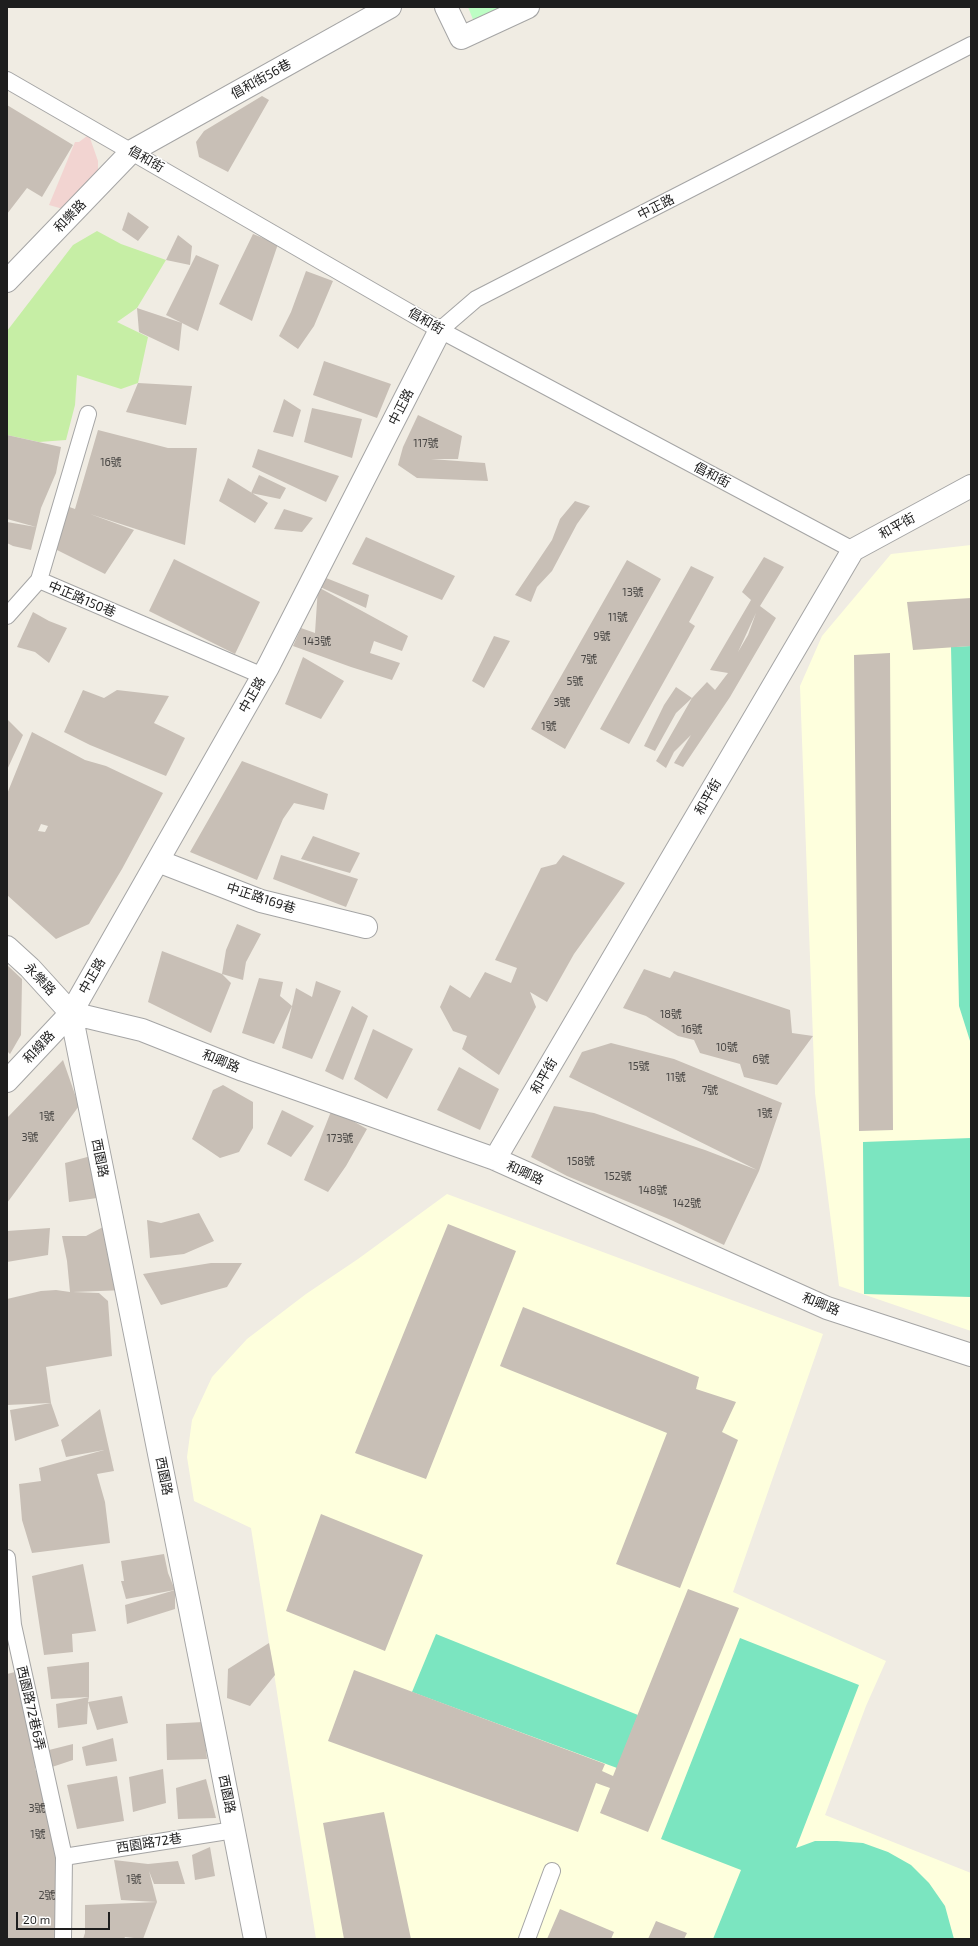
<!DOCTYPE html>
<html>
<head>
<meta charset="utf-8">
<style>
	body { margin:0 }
	#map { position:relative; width:978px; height:1946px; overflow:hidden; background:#f0ece3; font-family:"Exo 2",sans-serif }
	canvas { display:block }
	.frame { position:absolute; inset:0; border:8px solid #1e1e1e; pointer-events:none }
	.scale { position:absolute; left:16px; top:1912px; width:94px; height:18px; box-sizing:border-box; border:2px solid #1e1e1e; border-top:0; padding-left:5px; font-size:12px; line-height:14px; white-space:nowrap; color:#1e1e1e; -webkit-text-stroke:3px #fff; paint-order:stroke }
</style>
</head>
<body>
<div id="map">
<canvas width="978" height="1946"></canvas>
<div class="frame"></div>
<div class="scale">20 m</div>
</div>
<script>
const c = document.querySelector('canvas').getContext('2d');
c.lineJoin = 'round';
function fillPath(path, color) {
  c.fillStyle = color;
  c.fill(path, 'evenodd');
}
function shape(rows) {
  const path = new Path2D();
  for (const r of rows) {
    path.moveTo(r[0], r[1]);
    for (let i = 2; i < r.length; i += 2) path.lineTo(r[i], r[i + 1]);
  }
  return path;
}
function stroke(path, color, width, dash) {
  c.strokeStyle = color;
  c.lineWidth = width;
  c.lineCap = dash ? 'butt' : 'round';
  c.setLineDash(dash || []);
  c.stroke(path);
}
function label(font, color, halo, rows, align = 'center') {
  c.font = font + ' "Exo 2","Noto Sans TC",sans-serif';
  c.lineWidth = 3.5;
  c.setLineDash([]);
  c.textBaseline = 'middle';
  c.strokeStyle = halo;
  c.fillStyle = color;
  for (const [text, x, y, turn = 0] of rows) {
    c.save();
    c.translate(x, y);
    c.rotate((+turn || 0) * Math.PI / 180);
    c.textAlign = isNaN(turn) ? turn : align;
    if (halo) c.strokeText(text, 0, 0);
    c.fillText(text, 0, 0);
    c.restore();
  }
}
fillPath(shape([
	[87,136,90,138,98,161,98,170,95,178,63,209,49,205,75,142,79,142]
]), '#f2d4d1');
fillPath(shape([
	[971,545,971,1331,839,1286,815,1093,800,686,822,636,891,554],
	[447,1194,823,1334,733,1592,886,1661,866,1706,825,1815,971,1873,971,1939,316,1939,251,1528,194,1501,187,1457,192,1420,212,1377,247,1339,306,1294,358,1259]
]), '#feffdd');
fillPath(shape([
	[97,231,121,244,166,260,137,308,117,322,148,337,138,383,121,389,77,375,75,405,66,440,39,442,7,435,7,331,73,245]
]), '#c6eea5');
fillPath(shape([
	[468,7,506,7,474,22]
]), '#bdfec4');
fillPath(shape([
	[971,646,971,1044,959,1006,951,647],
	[971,1138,971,1297,864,1294,863,1142],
	[436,1634,638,1715,617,1768,412,1692],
	[740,1638,859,1685,796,1848,815,1841,837,1841,863,1843,888,1852,911,1865,929,1883,945,1906,954,1939,713,1939,741,1870,661,1839]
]), '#7be5c0');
fillPath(shape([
	[262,96,269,100,228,172,199,157,196,142,204,131],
	[7,105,73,145,42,197,27,188,7,214],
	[128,212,149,227,138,241,122,230],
	[253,234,278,244,252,321,219,304],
	[178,235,192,246,190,265,166,260],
	[196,255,219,265,198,331,182,323,179,351,139,332,137,308,182,323,166,315],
	[306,271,333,281,314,326,298,349,279,336,291,312],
	[324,361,391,384,377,418,313,395],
	[138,383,192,386,186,425,126,412],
	[284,399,301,410,293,437,273,432],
	[312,408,362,419,352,458,304,442],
	[418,415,462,436,458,459,431,459,485,463,488,481,417,478,398,465,403,447],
	[98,430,168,448,197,448,185,545,90,514,134,530,105,574,49,546,61,504,75,509],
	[7,435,61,447,56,473,41,508,31,550,13,546,7,543,7,522,36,527,7,519],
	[258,449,339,476,326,502,252,467],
	[259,475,286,488,280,499,251,493],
	[228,478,268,503,255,523,219,501],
	[575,501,590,506,577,524,552,571,537,587,531,602,515,595,552,540,560,519],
	[284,509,313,518,302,532,274,529],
	[366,537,455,576,442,600,352,564],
	[764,557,784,567,760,606,776,618,730,697,683,767,674,763,691,735,674,752,666,768,656,761,692,698,676,713,655,751,644,746,664,705,676,687,692,698,707,682,715,690,728,673,710,670,751,600,742,592],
	[756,613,748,635,738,652],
	[174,559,260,602,235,654,149,611],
	[627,560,661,579,565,749,531,729],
	[691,566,714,577,689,622,695,626,629,744,600,729],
	[321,576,369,595,366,608,318,586],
	[318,587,408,636,402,651,374,641,370,653,400,663,392,680,351,667,293,646,301,628,315,633],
	[971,598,971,646,913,650,907,602],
	[33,612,49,621,67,628,49,663,35,652,17,647],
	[494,636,510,641,484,688,472,681],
	[890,653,893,1130,859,1131,854,655],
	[303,657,344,681,321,719,285,704],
	[83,690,104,698,117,690,169,696,154,723,185,738,166,776,90,745,64,732],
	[7,719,23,735,7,770],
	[32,732,85,760,106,766,163,793,122,869,89,924,56,939,7,895,7,794],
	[41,824,48,826,45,832,38,831],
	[242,761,328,794,324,810,294,803,283,819,257,880,190,852],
	[313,836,360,853,350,873,301,859],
	[281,855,358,879,346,907,273,879],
	[563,855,625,883,574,954,547,1002,530,992,536,1007,499,1075,462,1049,467,1036,453,1031,440,1007,450,985,470,998,485,972,511,983,517,968,495,960,541,868,556,864],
	[237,924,261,934,246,962,243,980,222,974,226,950],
	[162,951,222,974,231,983,211,1033,148,1002],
	[7,965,22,979,21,1035,10,1054,7,1051],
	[644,969,670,978,674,971,790,1010,792,1033,813,1036,777,1085,744,1077,740,1064,700,1053,694,1040,678,1036,646,1016,623,1008],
	[259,978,283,982,280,996,292,1006,296,988,312,997,316,981,341,991,312,1059,282,1048,292,1006,274,1044,242,1033],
	[352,1006,368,1016,343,1080,325,1071],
	[373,1029,413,1049,387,1099,354,1079],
	[611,1043,674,1059,782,1103,759,1171,724,1245,671,1220,567,1176,531,1157,554,1106,594,1113,705,1150,757,1170,569,1077,582,1052],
	[63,1060,79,1106,7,1203,7,1118],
	[459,1067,499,1089,480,1130,437,1110],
	[223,1085,253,1102,253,1128,239,1152,220,1158,192,1139,213,1090],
	[332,1109,367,1129,346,1166,328,1192,304,1180],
	[282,1110,314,1126,291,1157,267,1144],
	[91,1156,97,1198,69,1202,65,1163],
	[199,1213,214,1241,184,1254,150,1258,147,1220,161,1223],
	[448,1224,516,1251,426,1479,355,1453],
	[103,1227,126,1290,73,1292,99,1293,108,1301,112,1356,46,1367,51,1403,59,1426,15,1441,10,1410,51,1403,7,1405,7,1299,41,1291,56,1290,70,1292,67,1261,62,1236,86,1236],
	[50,1228,48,1255,7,1262,7,1231],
	[211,1263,242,1263,227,1287,161,1305,143,1274],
	[523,1307,699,1377,696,1389,736,1402,722,1432,738,1440,680,1588,616,1564,667,1433,500,1366],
	[100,1409,114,1471,97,1474,105,1502,110,1543,32,1553,22,1520,19,1484,41,1481,39,1468,104,1450,66,1457,61,1440],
	[321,1514,423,1555,385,1651,286,1611],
	[164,1554,168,1573,175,1590,175,1609,127,1624,125,1605,175,1590,126,1599,121,1581,124,1581,121,1561],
	[83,1564,96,1631,72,1634,73,1652,44,1655,32,1576],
	[688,1589,739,1608,648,1832,600,1813,610,1788,596,1783,578,1832,328,1741,354,1670,605,1764,602,1771,613,1776],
	[269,1643,275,1675,250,1706,227,1698,228,1669],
	[89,1662,89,1697,51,1699,47,1667],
	[23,1670,38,1744,35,1769,62,1823,59,1939,7,1939,7,1674],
	[122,1696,128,1723,97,1730,88,1702,87,1724,58,1728,56,1704,89,1697,88,1702],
	[203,1722,207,1759,167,1760,166,1724],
	[113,1738,117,1761,86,1766,82,1747],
	[73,1744,73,1760,49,1768,45,1751],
	[163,1769,166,1803,133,1812,129,1777],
	[117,1776,124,1821,77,1829,67,1785],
	[206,1779,216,1818,178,1819,176,1788],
	[384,1812,411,1939,344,1939,323,1823],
	[210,1847,215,1876,195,1880,192,1855],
	[114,1860,148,1864,178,1861,185,1884,154,1884,149,1871,157,1902,143,1939,125,1937,124,1939,83,1939,85,1933,85,1905,157,1902,121,1900],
	[560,1909,614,1932,611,1939,547,1939],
	[656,1921,687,1933,684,1939,648,1939]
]), '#c8bfb6');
const service = shape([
	[7,80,440,330,853,550],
	[440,330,476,299,971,45],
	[88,414,39,580,263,676],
	[7,616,39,580],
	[7,1558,13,1625,64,1857,63,1939],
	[64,1857,234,1830],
	[527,1939,552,1871]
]);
const minor = shape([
	[446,7,461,38,528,7],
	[7,281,132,151,390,7],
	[158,861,261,901,366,927],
	[7,947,30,968,71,1013],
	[71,1013,142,1030,243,1070,495,1159,827,1308,971,1355],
	[71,1013,215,1734,255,1939],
	[7,1081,71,1013,268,667,440,330],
	[495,1159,853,550,971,486]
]);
stroke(service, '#a5a5a5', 18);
stroke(minor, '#a5a5a5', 24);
stroke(service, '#fff', 16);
stroke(minor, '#fff', 22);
label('11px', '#484644', null, [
	["117號",426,443],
	["16號",111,462],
	["13號",633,592],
	["11號",618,617],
	["9號",602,636],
	["143號",317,641],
	["7號",589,659],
	["5號",575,681],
	["3號",562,702],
	["1號",549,726],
	["18號",671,1014],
	["16號",692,1029],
	["10號",727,1047],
	["6號",761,1059],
	["15號",639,1066],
	["11號",676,1077],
	["7號",710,1090],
	["1號",765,1113],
	["1號",47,1116],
	["3號",30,1137],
	["173號",340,1138],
	["158號",581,1161],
	["152號",618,1176],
	["148號",653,1190],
	["142號",687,1203],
	["3號",37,1808],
	["1號",38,1834],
	["1號",134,1879],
	["2號",47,1895]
]);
label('13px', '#1e1e1e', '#fff', [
	["倡和街56巷",261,79,-29],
	["倡和街",146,159,30],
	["中正路",656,207,-27],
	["和樂路",70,216,-46],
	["倡和街",426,321,30],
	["中正路",401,407,-63],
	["倡和街",712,475,28],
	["和平街",897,526,-29],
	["中正路150巷",82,599,23],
	["中正路",252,695,-60],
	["和平街",708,797,-60],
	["中正路169巷",261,898,18],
	["中正路",92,976,-60],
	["永樂路",40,979,47],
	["和線路",39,1047,-47],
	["和卿路",221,1061,22],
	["和平街",544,1076,-60],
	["西園路",100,1158,79],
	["和卿路",525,1173,24],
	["和卿路",821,1304,22],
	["西園路",164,1476,79],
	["西園路72巷6弄",31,1708,77],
	["西園路",227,1794,79],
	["西園路72巷",149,1843,-9]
]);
</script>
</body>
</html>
